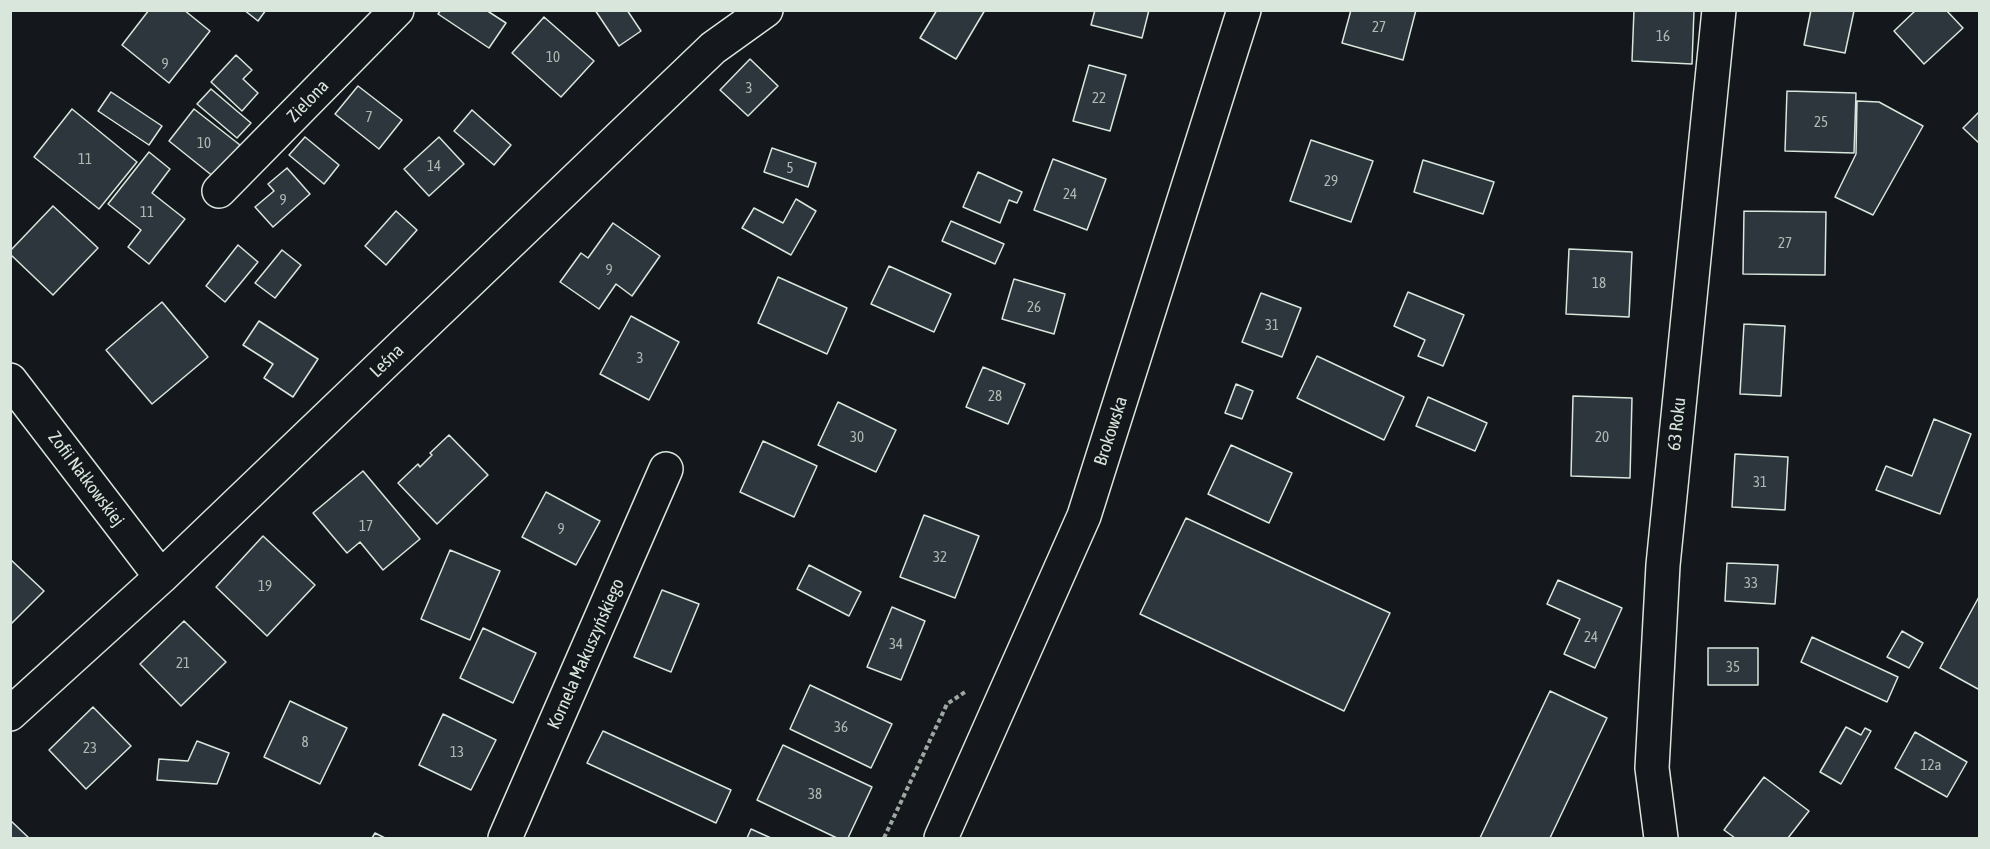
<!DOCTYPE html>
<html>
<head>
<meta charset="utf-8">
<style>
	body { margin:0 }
	#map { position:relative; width:1990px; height:849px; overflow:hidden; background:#14181c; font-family:"Asap Condensed",sans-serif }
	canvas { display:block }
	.frame { position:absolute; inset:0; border:12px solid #d8e6dc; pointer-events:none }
</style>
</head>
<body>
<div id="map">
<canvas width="1990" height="849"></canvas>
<div class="frame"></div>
</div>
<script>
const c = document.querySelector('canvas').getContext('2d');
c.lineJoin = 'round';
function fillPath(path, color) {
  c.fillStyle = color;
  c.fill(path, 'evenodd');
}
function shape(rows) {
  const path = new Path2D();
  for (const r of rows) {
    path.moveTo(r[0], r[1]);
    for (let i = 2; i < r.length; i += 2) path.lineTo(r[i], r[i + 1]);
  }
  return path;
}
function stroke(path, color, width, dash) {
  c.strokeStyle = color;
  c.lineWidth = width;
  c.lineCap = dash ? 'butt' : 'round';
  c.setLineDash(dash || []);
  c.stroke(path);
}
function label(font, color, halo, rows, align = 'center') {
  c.font = font + ' "Asap Condensed",sans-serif';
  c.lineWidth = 4.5;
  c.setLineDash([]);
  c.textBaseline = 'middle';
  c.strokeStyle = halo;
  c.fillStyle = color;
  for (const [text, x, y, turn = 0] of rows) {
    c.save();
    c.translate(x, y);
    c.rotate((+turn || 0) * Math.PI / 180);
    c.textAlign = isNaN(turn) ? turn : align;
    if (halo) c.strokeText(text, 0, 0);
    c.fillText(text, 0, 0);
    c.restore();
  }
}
const building = shape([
	[149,10,184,10,210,31,169,83,122,45,149,10],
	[244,10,266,10,258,21,244,10],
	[441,10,486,10,506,23,489,48,438,14,441,10],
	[595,10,627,10,641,31,619,46,595,10],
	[937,10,985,10,956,59,920,38,937,10],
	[1095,10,1149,10,1142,38,1091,25,1095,10],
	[1351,10,1416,10,1403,60,1342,43,1351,10],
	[1634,10,1694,10,1692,64,1632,61,1634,10],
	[1811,10,1854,11,1845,53,1804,45,1811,10],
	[1916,10,1946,10,1963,28,1924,64,1894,31,1916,10],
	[544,17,594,61,561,97,512,53,544,17],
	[236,55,252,70,243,79,258,93,242,111,211,82,236,55],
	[750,59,778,86,748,116,720,90,750,59],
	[1089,65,1126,75,1110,131,1073,121,1089,65],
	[358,86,402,120,379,149,335,114,358,86],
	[211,89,251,123,237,138,197,104,211,89],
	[1787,91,1856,93,1854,153,1785,151,1787,91],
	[111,92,162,126,149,145,98,111,111,92],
	[1857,101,1879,102,1923,126,1873,215,1835,197,1856,154,1857,101],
	[72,109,137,162,99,209,34,157,72,109],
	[194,109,240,145,214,177,169,141,194,109],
	[472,110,511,145,494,165,454,131,472,110],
	[1980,111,1980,144,1963,128,1980,111],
	[305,137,339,165,324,184,289,155,305,137],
	[439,137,464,164,429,196,404,169,439,137],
	[1311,140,1373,161,1351,222,1290,201,1311,140],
	[772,148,816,163,808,187,764,172,772,148],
	[149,152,170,169,152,193,185,219,149,264,128,247,141,230,108,204,149,152],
	[1053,159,1106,179,1087,230,1034,210,1053,159],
	[1423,160,1494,182,1483,214,1414,192,1423,160],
	[287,168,310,194,273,227,255,207,274,191,268,184,287,168],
	[978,172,1022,192,1017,203,1009,200,1000,223,963,207,978,172],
	[796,199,816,211,791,255,742,228,754,208,783,223,796,199],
	[53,206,98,248,53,295,10,254,10,251,53,206],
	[396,211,417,230,386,265,365,246,396,211],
	[1744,211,1826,212,1825,275,1743,274,1744,211],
	[951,221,1004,244,995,264,942,241,951,221],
	[613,223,660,256,632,296,616,284,599,309,560,282,581,253,588,258,613,223],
	[238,245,258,262,225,302,206,286,238,245],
	[1569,249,1632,252,1629,317,1566,314,1569,249],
	[282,250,301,265,275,298,255,283,282,250],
	[889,266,951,294,934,332,871,304,889,266],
	[778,277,847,308,827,354,758,323,778,277],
	[1014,279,1065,294,1054,334,1002,319,1014,279],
	[1408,292,1464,315,1443,366,1418,356,1425,340,1394,326,1408,292],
	[1261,293,1301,308,1282,357,1242,342,1261,293],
	[162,302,208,357,152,404,106,350,162,302],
	[631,316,679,342,649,400,600,374,631,316],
	[259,321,318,359,293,397,264,378,273,364,243,345,259,321],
	[1744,324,1785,326,1781,396,1740,394,1744,324],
	[1317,356,1404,397,1384,440,1297,398,1317,356],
	[983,367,1025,384,1008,424,966,407,983,367],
	[1236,384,1253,391,1242,419,1225,413,1236,384],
	[1573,396,1632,398,1630,478,1571,476,1573,396],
	[1428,397,1487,423,1475,451,1416,426,1428,397],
	[838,402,896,430,876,472,818,445,838,402],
	[1934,419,1971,434,1940,514,1876,490,1886,466,1912,476,1934,419],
	[449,435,488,475,437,524,398,483,418,464,420,467,432,455,430,453,449,435],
	[763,441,817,466,794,517,740,492,763,441],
	[1231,445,1292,473,1269,523,1208,494,1231,445],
	[1735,454,1788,457,1785,510,1732,507,1735,454],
	[363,471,420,539,383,570,360,542,347,553,313,513,363,471],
	[546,492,600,521,576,565,522,537,546,492],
	[924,515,979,536,955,598,900,577,924,515],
	[1186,518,1390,613,1344,711,1140,614,1186,518],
	[263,536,315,585,267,636,216,587,263,536],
	[450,550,500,571,470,640,421,619,450,550],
	[10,559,44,591,10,625,10,559],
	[1727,563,1778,565,1775,604,1725,601,1727,563],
	[809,565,861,592,849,616,797,589,809,565],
	[1558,580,1622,608,1595,668,1564,654,1580,619,1547,604,1558,580],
	[662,590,699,604,671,672,634,657,662,590],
	[1980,595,1980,686,1978,689,1940,668,1980,595],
	[892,607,925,621,901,680,867,667,892,607],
	[184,621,226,662,181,706,140,664,184,621],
	[483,628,536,653,513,703,460,678,483,628],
	[1902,631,1923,643,1909,668,1887,657,1902,631],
	[1812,637,1898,677,1887,702,1801,662,1812,637],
	[1708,648,1758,648,1758,685,1708,685,1708,648],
	[810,685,892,724,871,768,790,729,810,685],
	[1550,691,1607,718,1550,838,1480,838,1550,691],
	[290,701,347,728,320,784,264,757,290,701],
	[93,707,131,746,86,789,49,750,93,707],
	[443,714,496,740,471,790,419,765,443,714],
	[1846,727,1861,735,1865,728,1871,731,1841,784,1820,772,1846,727],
	[603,731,731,790,716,823,587,763,603,731],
	[1915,732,1967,762,1947,797,1895,768,1915,732],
	[197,741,229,753,217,784,157,780,159,759,188,761,197,741],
	[783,745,872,787,848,838,837,838,757,800,783,745],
	[1764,777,1809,811,1788,838,1735,838,1724,830,1764,777],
	[10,820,29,838,10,838,10,820],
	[751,829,771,838,747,838,751,829],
	[375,833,385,838,372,838,375,833]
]);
fillPath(building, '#2c363c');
stroke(building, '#d8e6dc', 1.5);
const minor = shape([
	[219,191,397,10],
	[10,380,161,577],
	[10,714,161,577,713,48,766,10],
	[505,838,666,469],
	[1661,838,1652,768,1663,565,1719,10]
]);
const tertiary = shape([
	[941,838,1084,516,1244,10]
]);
stroke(minor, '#d8e6dc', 36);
stroke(tertiary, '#d8e6dc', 36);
stroke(shape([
	[884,838,947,704,965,692]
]), '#9da8a2', 4, [4.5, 3]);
stroke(minor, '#14181c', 33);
stroke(tertiary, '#14181c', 33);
label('15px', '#adbab4', null, [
	["27",1379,27],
	["16",1663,36],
	["10",553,57],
	["9",165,64],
	["3",749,88],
	["22",1099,98],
	["7",369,117],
	["25",1821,122],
	["10",204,143],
	["11",85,159],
	["14",434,166],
	["5",790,168],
	["29",1331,181],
	["24",1070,194],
	["9",283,200],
	["11",147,212],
	["27",1785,243],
	["9",609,270],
	["18",1599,283],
	["26",1034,307],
	["31",1272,325],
	["3",640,358],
	["28",995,396],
	["30",857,437],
	["20",1602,437],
	["31",1760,482],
	["17",366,526],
	["9",561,529],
	["32",940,557],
	["33",1751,583],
	["19",265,586],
	["24",1591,637],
	["34",896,644],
	["21",183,663],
	["35",1733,667],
	["36",841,727],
	["8",305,742],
	["23",90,748],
	["13",457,752],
	["12a",1931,765],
	["38",815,794]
]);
label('18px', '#d8e6dc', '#14181c', [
	["Zielona",308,101,-46],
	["Leśna",387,361,-44],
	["63 Roku",1677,424,-84],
	["Brokowska",1111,431,-72],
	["Zofii Nałkowskiej",86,479,53],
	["Kornela Makuszyńskiego",586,654,-66]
]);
</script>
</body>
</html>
